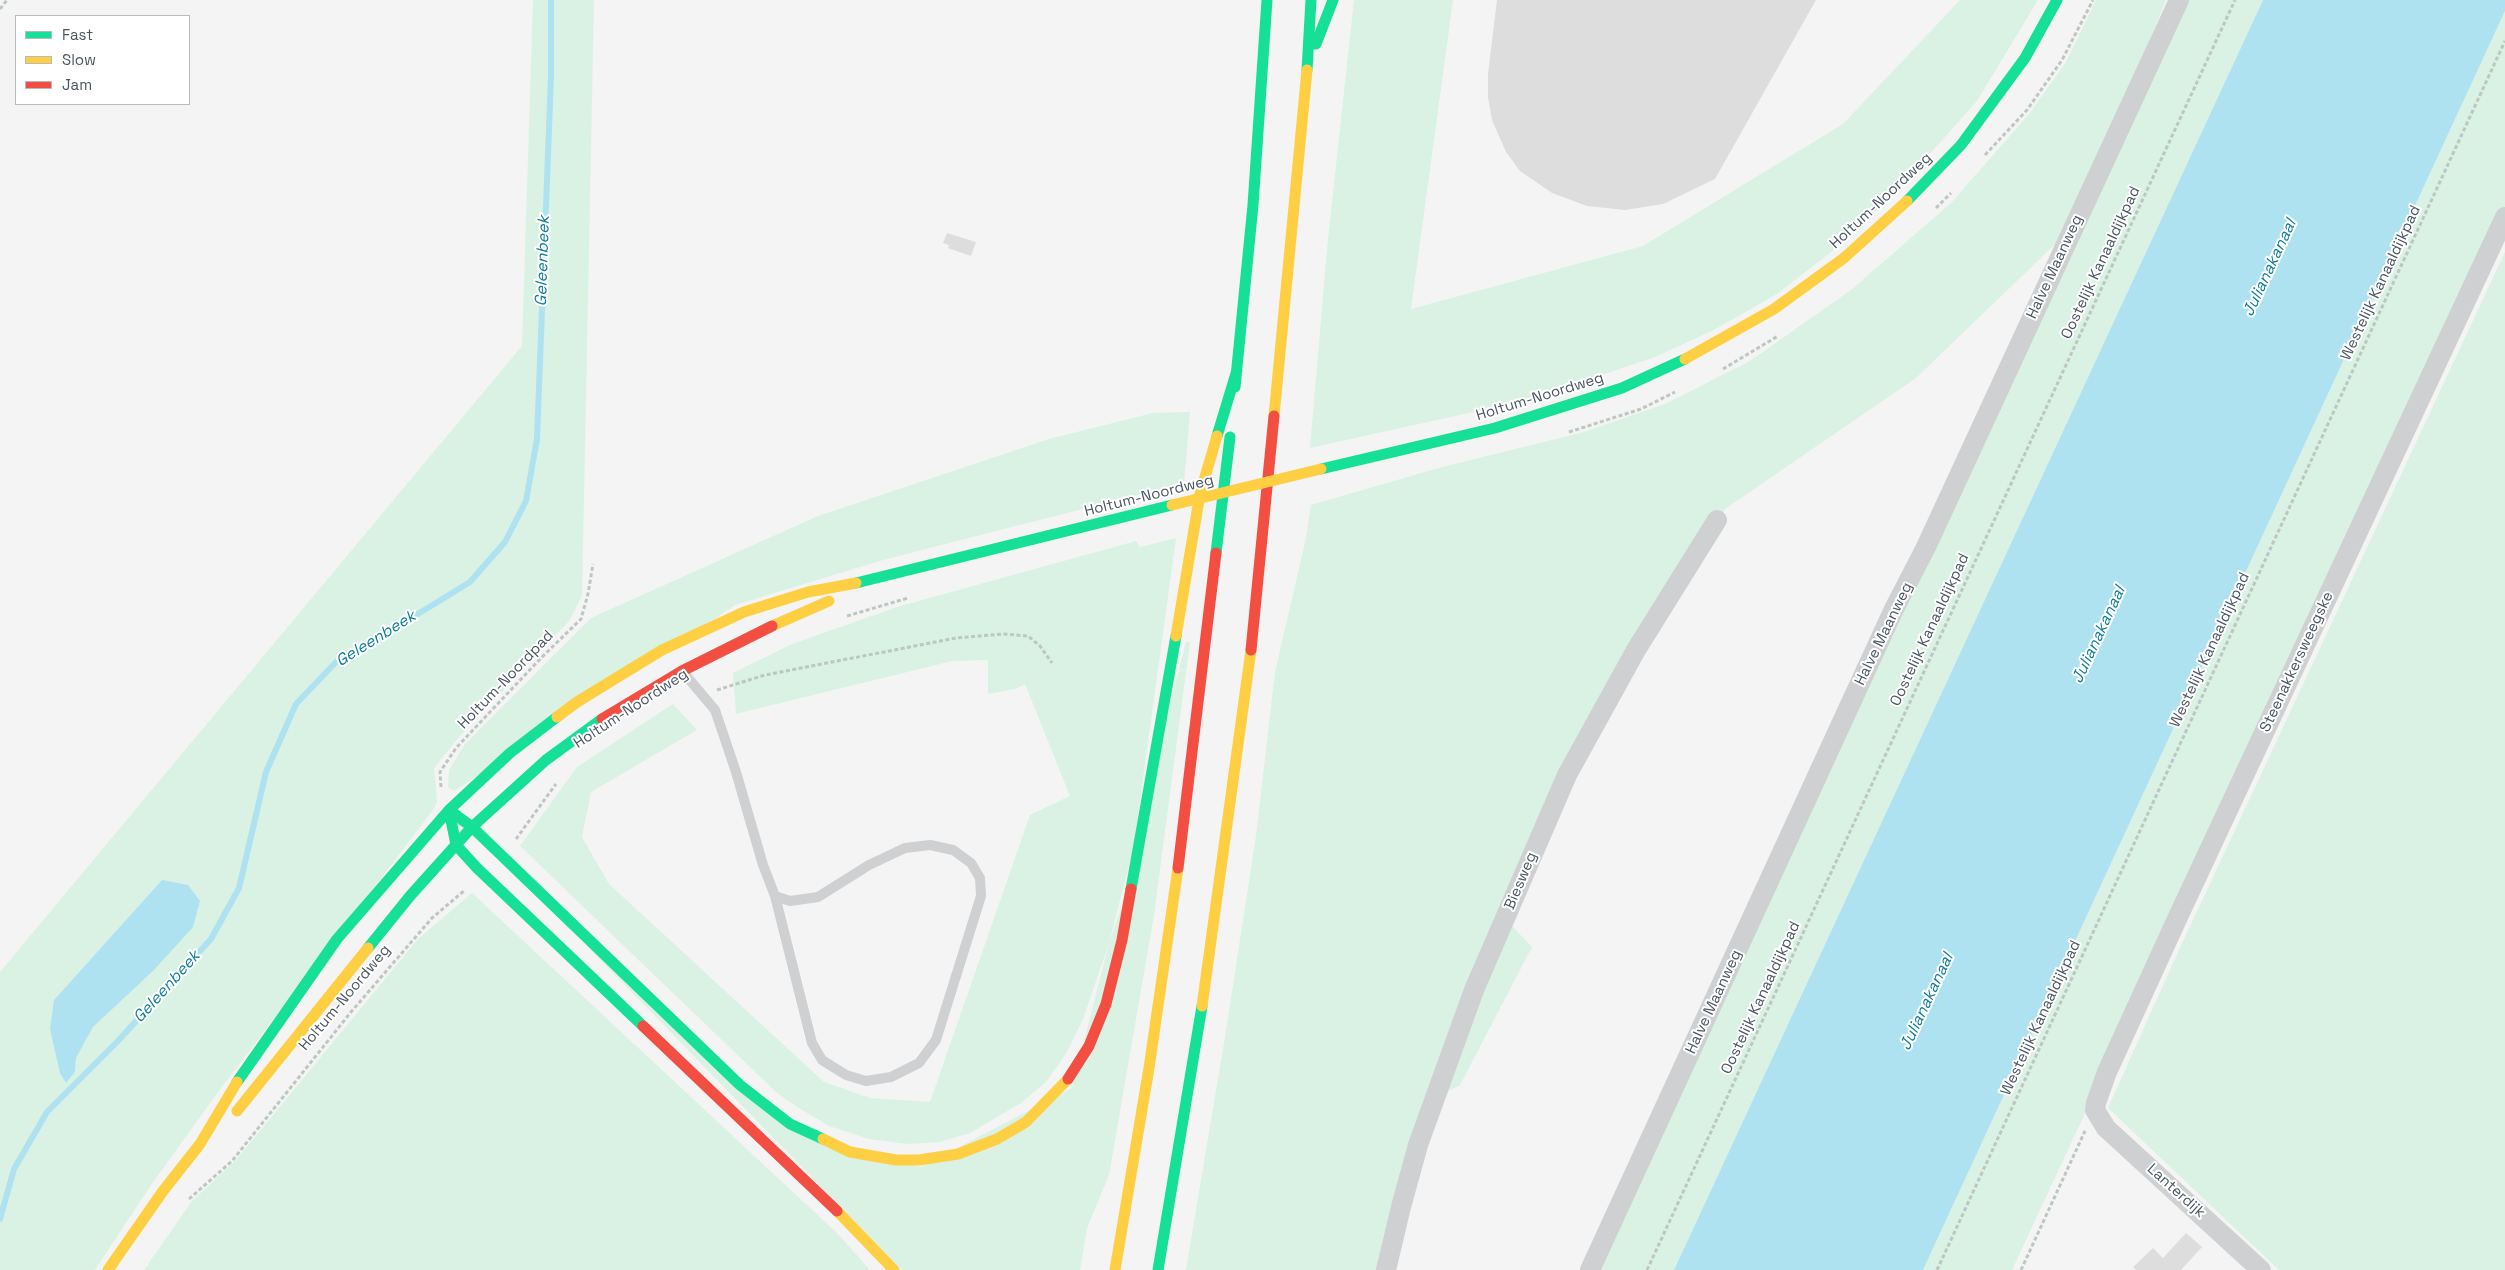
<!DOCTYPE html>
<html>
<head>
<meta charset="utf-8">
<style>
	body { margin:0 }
	#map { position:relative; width:2505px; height:1270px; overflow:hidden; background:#f4f4f4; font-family:"Space Grotesk",sans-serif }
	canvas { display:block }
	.legend { position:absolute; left:15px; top:15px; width:175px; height:90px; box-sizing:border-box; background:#fff; border:1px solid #b7bbc0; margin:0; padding:6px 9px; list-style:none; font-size:15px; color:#4a5661 }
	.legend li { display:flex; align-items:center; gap:10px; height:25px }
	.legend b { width:25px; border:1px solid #b7bbc0 }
</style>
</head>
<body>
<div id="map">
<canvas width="2505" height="1270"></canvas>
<ul class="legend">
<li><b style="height:6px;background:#16e098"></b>Fast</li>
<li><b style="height:6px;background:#ffcf43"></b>Slow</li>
<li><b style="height:6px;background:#f24e42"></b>Jam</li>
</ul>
</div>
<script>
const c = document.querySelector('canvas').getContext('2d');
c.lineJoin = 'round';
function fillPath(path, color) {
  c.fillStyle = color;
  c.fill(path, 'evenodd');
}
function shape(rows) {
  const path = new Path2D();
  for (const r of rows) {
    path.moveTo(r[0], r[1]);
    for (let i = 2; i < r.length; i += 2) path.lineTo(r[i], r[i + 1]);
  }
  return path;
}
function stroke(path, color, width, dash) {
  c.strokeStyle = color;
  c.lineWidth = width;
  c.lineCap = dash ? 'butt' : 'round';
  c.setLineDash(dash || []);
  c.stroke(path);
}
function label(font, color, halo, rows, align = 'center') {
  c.font = font + ' "Space Grotesk",sans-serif';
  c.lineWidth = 4;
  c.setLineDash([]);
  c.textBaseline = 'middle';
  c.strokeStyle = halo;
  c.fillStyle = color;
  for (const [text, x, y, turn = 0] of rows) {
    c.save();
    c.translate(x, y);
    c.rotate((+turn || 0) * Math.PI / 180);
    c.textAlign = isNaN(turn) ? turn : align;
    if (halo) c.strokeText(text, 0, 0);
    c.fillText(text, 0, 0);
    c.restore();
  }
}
fillPath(shape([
	[533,0,594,0,582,596,570,620,459,737,434,768,437,802,433,810,221,1088,151,1185,95,1270,0,1270,0,972,522,346],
	[162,880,153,971,93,1027,76,1058,75,1072,65,1083,54,1000],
	[1354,0,1453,0,1411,309,1643,246,1843,124,1960,0,2038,0,1977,101,1895,193,1839,246,1777,294,1714,330,1655,357,1528,400,1310,448,1328,239],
	[2096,0,2166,0,2078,216,2188,0,2263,0,1674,1270,1593,1270,2074,226,1916,378,1725,509,1582,753,1511,925,1532,947,1460,1085,1441,1095,1390,1270,1186,1270,1225,1037,1256,836,1275,672,1306,538,1311,505,1442,467,1584,432,1665,404,1750,361,1851,290,1951,203,2029,114,2066,62],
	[2505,11,2505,212,2012,1270,1923,1270],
	[2505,252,2505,1270,2279,1270,2108,1108,2178,952],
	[1190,412,1184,483,883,560,735,605,454,791,448,787,449,770,465,744,591,618,818,516,1049,439,1153,413],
	[1176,538,1128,888,1083,1019,1067,1052,1046,1082,1021,1103,970,1133,939,1142,908,1144,869,1139,829,1126,799,1108,777,1093,520,846,577,767,673,704,697,730,591,792,582,837,609,884,824,1082,870,1098,930,1102,1030,815,1070,796,1025,684,1015,689,988,694,988,660,952,661,736,714,733,673,792,644,897,607,1136,541,1140,547],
	[1186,642,1190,642,1154,915,1109,1175,1087,1228,1080,1270,902,1270,582,941,788,1130,921,1167,1072,1088],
	[472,893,838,1234,870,1270,144,1270,192,1201,236,1160,418,939]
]), '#d9f2e3');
fillPath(shape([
	[2263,0,2505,0,2505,11,1923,1270,1674,1270],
	[162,880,188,885,200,901,193,927,153,971,93,1027,76,1058,75,1072,66,1083,60,1073,50,1029,54,1000]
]), '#aee2f0');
stroke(shape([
	[0,1219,14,1169,47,1112,117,1042,211,939,239,888,266,772,296,704,339,659,400,625,470,582,505,542,526,501,537,439,551,77,551,0]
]), '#aee2f0', 6);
fillPath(shape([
	[1497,0,1816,0,1715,179,1663,204,1625,210,1587,206,1552,193,1520,171,1506,152,1492,120,1488,97,1488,74],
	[947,233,976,242,971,256,948,248,949,245,943,243],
	[2186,1233,2202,1247,2181,1270,2136,1270,2133,1267,2153,1248,2163,1258]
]), '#ddddde');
stroke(shape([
	[0,9,7,0],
	[1985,155,2027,110,2062,60,2093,0],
	[1936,208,1951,193],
	[1723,369,1778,336],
	[1569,432,1641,409,1675,392],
	[847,616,908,598],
	[717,690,765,675,956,638,1003,634,1028,636,1040,646,1052,663],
	[441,787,440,772,456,748,541,658,581,619,588,594,593,564],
	[516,839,556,784],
	[189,1199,232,1161,351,1012,432,918,465,890],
	[1647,1270,2235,0],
	[1937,1270,2505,41],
	[2021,1270,2085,1131]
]), '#bcc7c4', 3, [4, 2.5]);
stroke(shape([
	[683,672,715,710,736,772,763,865,775,896,812,1043,822,1060,846,1075,866,1081,891,1077,919,1063,936,1040,981,896,980,878,971,863,953,850,930,845,905,848,869,865,818,897,790,901,775,896]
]), '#ced0d2', 10);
stroke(shape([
	[1386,1270,1401,1207,1418,1145,1474,990,1567,775,1636,650,1717,520],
	[1590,1270,1894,609,1926,547,2179,0],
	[2261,1270,2106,1128,2095,1110,2096,1103,2107,1072,2177,919,2505,217]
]), '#ced0d2', 20);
stroke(shape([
	[1316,44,1333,0],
	[1307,70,1311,0],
	[1907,201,1961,145,2025,58,2057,0],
	[1235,387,1253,205,1267,0],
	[1217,436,1237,370],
	[1321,469,1495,428,1622,388,1685,359],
	[1216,553,1230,437],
	[856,583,1172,505],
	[449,810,472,827,740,1085,790,1124,823,1139],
	[449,810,456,845,477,868,643,1026],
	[1131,889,1176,636],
	[368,948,410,896,472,827,546,760,602,719],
	[237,1082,337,939,449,810,510,753,557,717],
	[1158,1270,1202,1006]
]), '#16e098', 11);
stroke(shape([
	[1685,359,1774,309,1844,258,1907,201],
	[1274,416,1307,70],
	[772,626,829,601],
	[1176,636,1200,494,1217,436],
	[557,717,577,702,662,650,744,612,808,592,856,583],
	[1202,1006,1251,650],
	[237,1111,368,948],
	[823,1139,850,1152,896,1160,919,1160,958,1154,997,1139,1026,1122,1068,1079],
	[837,1211,894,1270],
	[108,1270,163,1191,200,1144,237,1082],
	[1115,1270,1149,1068,1178,868]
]), '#ffcf43', 11);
stroke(shape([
	[1251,650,1274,416],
	[602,719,682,671,772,626],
	[1178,868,1216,553],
	[643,1026,837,1211],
	[1068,1079,1089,1046,1106,1004,1122,940,1131,889]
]), '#f24e42', 11);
stroke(shape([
	[1172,505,1321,469]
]), '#ffcf43', 11);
label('15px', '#4a5661', '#fff', [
	["Holtum-Noordweg",1881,201,-43],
	["Oostelijk Kanaaldijkpad",2101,263,-65],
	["Halve Maanweg",2055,267,-65],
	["Westelijk Kanaaldijkpad",2381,283,-65],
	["Holtum-Noordweg",1540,397,-17],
	["Holtum-Noordweg",1149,496,-14],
	["Oostelijk Kanaaldijkpad",1930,630,-65],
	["Halve Maanweg",1884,634,-64],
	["Westelijk Kanaaldijkpad",2210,650,-65],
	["Steenakkersweegske",2297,662,-65],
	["Holtum-Noordpad",506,680,-46],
	["Holtum-Noordweg",631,709,-33],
	["Biesweg",1521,881,-67],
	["Holtum-Noordweg",345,998,-50],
	["Oostelijk Kanaaldijkpad",1761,998,-65],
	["Halve Maanweg",1714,1002,-65],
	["Westelijk Kanaaldijkpad",2041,1018,-65],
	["Lanterdijk",2176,1191,42]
]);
label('italic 16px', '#0c7c9b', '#fff', [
	["Geleenbeek",543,261,-88],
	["Julianakanaal",2270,268,-65],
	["Julianakanaal",2099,635,-65],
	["Geleenbeek",376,639,-32],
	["Geleenbeek",167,987,-48],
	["Julianakanaal",1927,1002,-65]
]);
</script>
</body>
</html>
